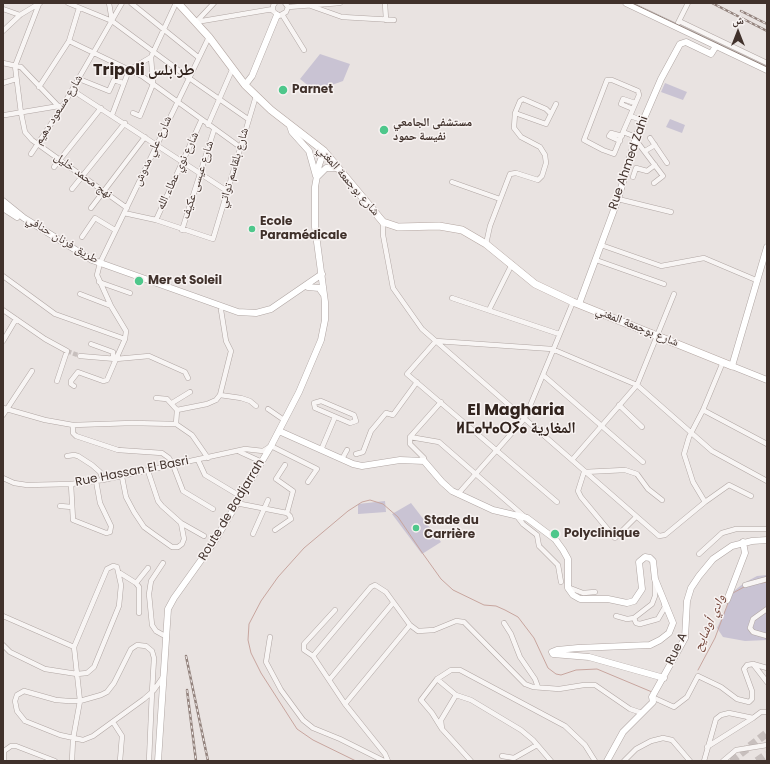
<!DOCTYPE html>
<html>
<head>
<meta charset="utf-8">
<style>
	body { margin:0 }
	#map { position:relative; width:770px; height:764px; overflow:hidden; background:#e9e3e1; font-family:Poppins,"Noto Naskh Arabic",sans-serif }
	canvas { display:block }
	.frame { position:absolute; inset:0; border:4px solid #40312b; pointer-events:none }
	.north { position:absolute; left:718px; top:12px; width:40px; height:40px; -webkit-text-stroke:3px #f7f2f1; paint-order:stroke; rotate:0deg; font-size:11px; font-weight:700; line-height:16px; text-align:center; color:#40312b }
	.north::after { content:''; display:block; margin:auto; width:14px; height:18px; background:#40312b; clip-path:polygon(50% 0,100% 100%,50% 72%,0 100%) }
</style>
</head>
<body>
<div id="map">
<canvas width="770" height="764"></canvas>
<div class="frame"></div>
<div class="north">ش</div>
</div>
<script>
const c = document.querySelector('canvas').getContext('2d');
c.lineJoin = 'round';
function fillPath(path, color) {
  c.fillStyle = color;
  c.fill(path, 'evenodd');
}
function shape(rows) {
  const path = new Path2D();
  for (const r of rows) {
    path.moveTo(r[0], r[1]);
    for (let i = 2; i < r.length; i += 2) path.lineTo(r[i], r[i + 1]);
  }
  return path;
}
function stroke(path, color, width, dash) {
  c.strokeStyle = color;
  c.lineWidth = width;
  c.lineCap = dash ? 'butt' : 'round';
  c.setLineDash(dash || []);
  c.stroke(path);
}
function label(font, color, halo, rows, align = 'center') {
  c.font = font + ' Poppins,"Noto Naskh Arabic","Noto Sans Tifinagh",sans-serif';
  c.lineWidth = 3;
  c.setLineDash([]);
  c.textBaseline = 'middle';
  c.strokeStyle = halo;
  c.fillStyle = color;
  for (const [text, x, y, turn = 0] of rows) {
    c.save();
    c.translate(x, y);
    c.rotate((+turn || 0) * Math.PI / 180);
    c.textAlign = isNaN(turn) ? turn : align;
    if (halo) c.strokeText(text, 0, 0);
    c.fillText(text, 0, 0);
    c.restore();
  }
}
fillPath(shape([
	[320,54,350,64,343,81,315,91,300,79],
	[665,83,687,92,683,100,661,92],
	[670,119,685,125,682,133,666,127],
	[385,501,386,512,358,514,358,504],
	[411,503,441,542,422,554,392,514],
	[767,575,767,640,745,641,723,637,717,628,734,591,744,583,757,576]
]), '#c9c3d3');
stroke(shape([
	[762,583,767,582],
	[733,593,744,587],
	[698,670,715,638,728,603],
	[356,761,313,740,297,729,261,673,251,653,248,640,249,624,261,601,278,577,304,548,348,511,362,502,370,500,383,504,398,517,421,551,441,579,453,590,484,605,496,606,505,610,518,617,534,638,548,668,556,674,561,675,576,670,597,669,652,692]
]), '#c7a59e', 1);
stroke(shape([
	[67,351,80,356]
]), '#c7bfbd', 4.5, [4.5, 2]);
stroke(shape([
	[731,761,767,733],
	[757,761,767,754]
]), '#c7bfbd', 8, [8, 4]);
const street = shape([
	[68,3,112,21,189,78,248,119],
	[109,3,112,21],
	[131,3,198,57],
	[275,3,273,6,273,11,279,16,286,12,288,7,285,3],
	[385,3,386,20],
	[39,4,15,66,21,113,25,132,32,140,127,208],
	[311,6,342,17,394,20],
	[288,7,340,3],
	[79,8,69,41,142,76,240,147],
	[3,9,20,15],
	[283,16,304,50],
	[197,21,214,3],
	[679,21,767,63],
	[196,22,273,9],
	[678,23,688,3],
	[3,31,20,15,40,3],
	[3,63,21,67,61,109],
	[79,79,109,91,114,80,123,83],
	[3,83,16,79],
	[39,87,69,41],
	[72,90,227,191],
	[633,109,621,104,623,99,635,103],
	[133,113,140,116,153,84,151,57],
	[515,113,546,124,556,104],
	[5,115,59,106],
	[112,115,129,70,151,57,176,3],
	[208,125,232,70],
	[623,132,630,116],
	[636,137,623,132,614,154,603,150,584,140,607,80,612,80,638,91,639,95,630,116,642,120],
	[650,138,667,163],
	[635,139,663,176,654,183],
	[620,141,609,136,611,133,622,136],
	[645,151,655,145],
	[31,154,61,109,122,3],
	[54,167,101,108],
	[633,177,636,168,647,171,655,165],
	[452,182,500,199],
	[72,189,125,123],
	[618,199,671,212],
	[91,208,145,137],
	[124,213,156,220,213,239,256,96],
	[156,220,201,121],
	[383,222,383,235,393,288,422,329,659,536,665,535,705,502,693,482,684,454,689,437,703,410,723,362],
	[182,230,214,130],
	[82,237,95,218,115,230],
	[486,244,490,226,510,174,516,173,538,180,542,176,546,163,545,155,540,147,521,137,514,128,515,113,520,101,523,99,546,109,551,114],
	[601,245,661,266,704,258,756,280],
	[596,260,664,284],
	[3,276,55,314,125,339],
	[99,282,130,293],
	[80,294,111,306],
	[452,298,559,334],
	[3,310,45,339,67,351,57,381],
	[489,310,512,264],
	[3,341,16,319],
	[436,341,552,349,637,385,712,451,767,481],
	[436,341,407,374,557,502],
	[91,344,113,352,113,359],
	[543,375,643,462],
	[188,378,185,372,149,356,116,359,125,339,126,331,111,306,97,275,100,263,209,37],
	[74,386,71,384,71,381,78,372,103,381,107,380,116,359,80,356],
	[220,395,241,398,250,401,256,406],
	[156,398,167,399,177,410,207,404,216,400,220,395,231,351,226,341,221,310],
	[321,401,354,415,356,421,350,423,315,408,314,403,321,401],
	[441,402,410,437,439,442,525,517],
	[172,403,190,392],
	[619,405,642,427],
	[3,408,45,420,73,425,132,423,176,424,192,435,208,458],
	[268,409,284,420],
	[703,410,767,444],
	[3,415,32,371],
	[176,424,177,410],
	[73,425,73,433,76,436,118,450,162,453,169,458,173,465,183,491,213,509],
	[410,437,410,444,424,458,420,460],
	[321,450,335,417],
	[240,452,262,462],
	[356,454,363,452,371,431,386,413,393,415,417,382],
	[67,456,74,455,78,456,92,465,100,472,103,480],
	[342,459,347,450],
	[198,460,205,475,240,496],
	[572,460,637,385,674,294],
	[148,471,158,501,162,506,181,523,204,536],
	[584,472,578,491,581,497,615,538,636,517],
	[584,472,625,470,637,474,648,489,662,500],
	[122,477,126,497,134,512,144,527,155,535,172,547,178,547,182,544,184,539,181,523],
	[3,478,14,483,27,485,71,484,103,480,245,449,263,451,271,446,317,469,308,482],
	[71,484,73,520,106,533,110,532,111,526,100,503,96,481],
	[458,494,525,418,573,302],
	[705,502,729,485,751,496],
	[236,503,287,513,293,491,276,479,285,465],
	[60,506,72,507],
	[516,515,523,524,537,535,539,546,558,565,561,582],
	[275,530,291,519,290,516,287,513],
	[253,534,268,500],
	[699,554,722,533,736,529,767,529],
	[163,563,151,581,149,594,152,625,156,631,165,636],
	[120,573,136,583,139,587,139,613],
	[136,583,148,568],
	[745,585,767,579],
	[570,588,583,593,595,592],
	[767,609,753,619,750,628,753,632,767,636],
	[3,616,74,647],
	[616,616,627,619,634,618,652,604,655,596,655,580],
	[634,618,636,623,640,624,658,619,665,607,664,604],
	[504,623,511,634,520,657,535,679,538,687],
	[270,637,266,662,281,690,303,720,313,728,340,739,384,761],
	[3,645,10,652,45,669,77,674,87,673,94,667,119,606,121,585,117,567,113,566,107,569,74,647],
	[313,656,304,650,304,644,335,610],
	[753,664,767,682],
	[330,679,393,603],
	[437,679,456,695,471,700,521,730,533,740,551,761],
	[456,695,441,720,442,729,471,761],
	[652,697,674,707,687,697,698,676,721,687,737,699,749,702,752,699,752,691,744,669,747,665,753,664,767,668],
	[345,704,410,625],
	[113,722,122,736,120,761],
	[442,729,432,713,421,700,437,679,451,670,460,670,565,726,585,745,595,761],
	[707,747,753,718],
	[502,756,514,758,537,745],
	[4,761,4,751,11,746,16,746,55,761],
	[72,761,73,739,80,701,74,647],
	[149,761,152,692,154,658,152,651,146,646,137,645,131,649,114,683,107,692,101,695,80,701,69,701,56,700,24,691,17,695,15,701,17,711,25,721,60,735,83,740,93,736,144,699,152,692,154,690,163,677],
	[388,761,385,754,345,704,313,656,371,587,375,585,386,592,410,625,418,631,434,630,456,621,464,622,525,684,533,687,559,689,584,685,595,685,630,709,642,713],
	[624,761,636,749,651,741,663,738,672,740,690,761],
	[704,761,716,719,721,715,729,713,753,718,761,712,767,712],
	[723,761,736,750,767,745]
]);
const secondary = shape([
	[626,3,767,70],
	[245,85,252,76,277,15],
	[290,126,292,132,309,151,316,176],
	[317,177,326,168,338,168],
	[3,201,24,218,92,260,238,312,256,313,271,309,322,274],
	[3,208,17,217],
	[767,247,732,366,767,380],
	[308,287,319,288,324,295],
	[579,304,618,199,636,137,661,79,680,44,686,42,711,54,716,46],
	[279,431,353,464,362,466,400,460,424,461,442,482,452,491,493,510,527,518,555,539,563,550,568,559,568,588,573,595,580,599,608,599,627,603,634,601,642,589,639,562,645,557,650,558,653,561,655,579,673,623,669,633,660,640,650,645,578,648,557,650,552,652,553,654,589,657,664,678],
	[727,600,745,553,743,542],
	[158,761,168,609,174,598,214,542,271,446,299,392,321,340,325,320,325,302,315,227,315,187,319,165,324,151],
	[607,761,623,732,653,702,652,697,685,638,687,601,691,588,699,576,713,559,732,546,752,541,767,540]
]);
const primary = shape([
	[178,3,209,37,245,85,271,110,324,151,383,222,398,227,439,226,462,230,486,244,535,284,573,302,732,366]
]);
stroke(street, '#b0a6a3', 5.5);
stroke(secondary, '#b0a6a3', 7);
stroke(primary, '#b4a6a1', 8);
stroke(street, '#f8f5f4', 4.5);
stroke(secondary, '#fff', 6);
stroke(primary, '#fff', 7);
stroke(shape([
	[632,3,767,67]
]), '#92827c', 1);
const rail = shape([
	[712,3,767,31],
	[741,11,767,24],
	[186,656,208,761],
	[187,690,196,761]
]);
stroke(rail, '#92827c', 2.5);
stroke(rail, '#f7f2f1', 1, [3]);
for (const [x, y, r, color] of [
	[283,90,5,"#4ec78b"],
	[384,130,5,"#4ec78b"],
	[252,229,4,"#4ec78b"],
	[139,281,5,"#4ec78b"],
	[416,528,4,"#4ec78b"],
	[555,534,5,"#4ec78b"]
]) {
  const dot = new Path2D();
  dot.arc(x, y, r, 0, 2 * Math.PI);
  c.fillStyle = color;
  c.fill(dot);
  stroke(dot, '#f7f2f1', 1.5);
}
label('bold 12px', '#40312b', '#f7f2f1', [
	["Parnet",292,90],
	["مستشفى الجامعي",393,123],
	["نفيسة حمود",393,137],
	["Ecole",260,222],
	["Paramédicale",260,236],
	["Mer et Soleil",148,281],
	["Stade du",424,521],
	["Carrière",424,535],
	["Polyclinique",564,534]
], 'left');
label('12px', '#40312b', '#f7f2f1', [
	["شارع مسعود دهيم",59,110,-58],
	["شارع علي مدوش",153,151,-65],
	["Rue Ahmed Zahi",629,163,-71],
	["شارع بلقاسم تواتي",234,168,-74],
	["شارع نوي عطاء الله",178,171,-65],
	["نهج محمد خليل",83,176,36],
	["شارع عيسى عكيف",198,180,-72],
	["شارع بوجمعة المغني",348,181,49],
	["طريق فرنان حنافي",62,240,31],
	["شارع بوجمعة المغني",637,327,22],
	["Rue Hassan El Basri",132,472,-11],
	["Route de Badjarrah",232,510,-59],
	["Rue A",677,649,-65]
]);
label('italic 13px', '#724337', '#f7f2f1', [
	["وادي أوشايح",710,623,-66]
]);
label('bold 16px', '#31231d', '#f7f2f1', [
	["Tripoli طرابلس",144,71],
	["El Magharia",516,411],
	["ⵍⵎⴰⵖⴰⵔⵢⴰ المغارية",516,429]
]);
</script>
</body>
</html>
